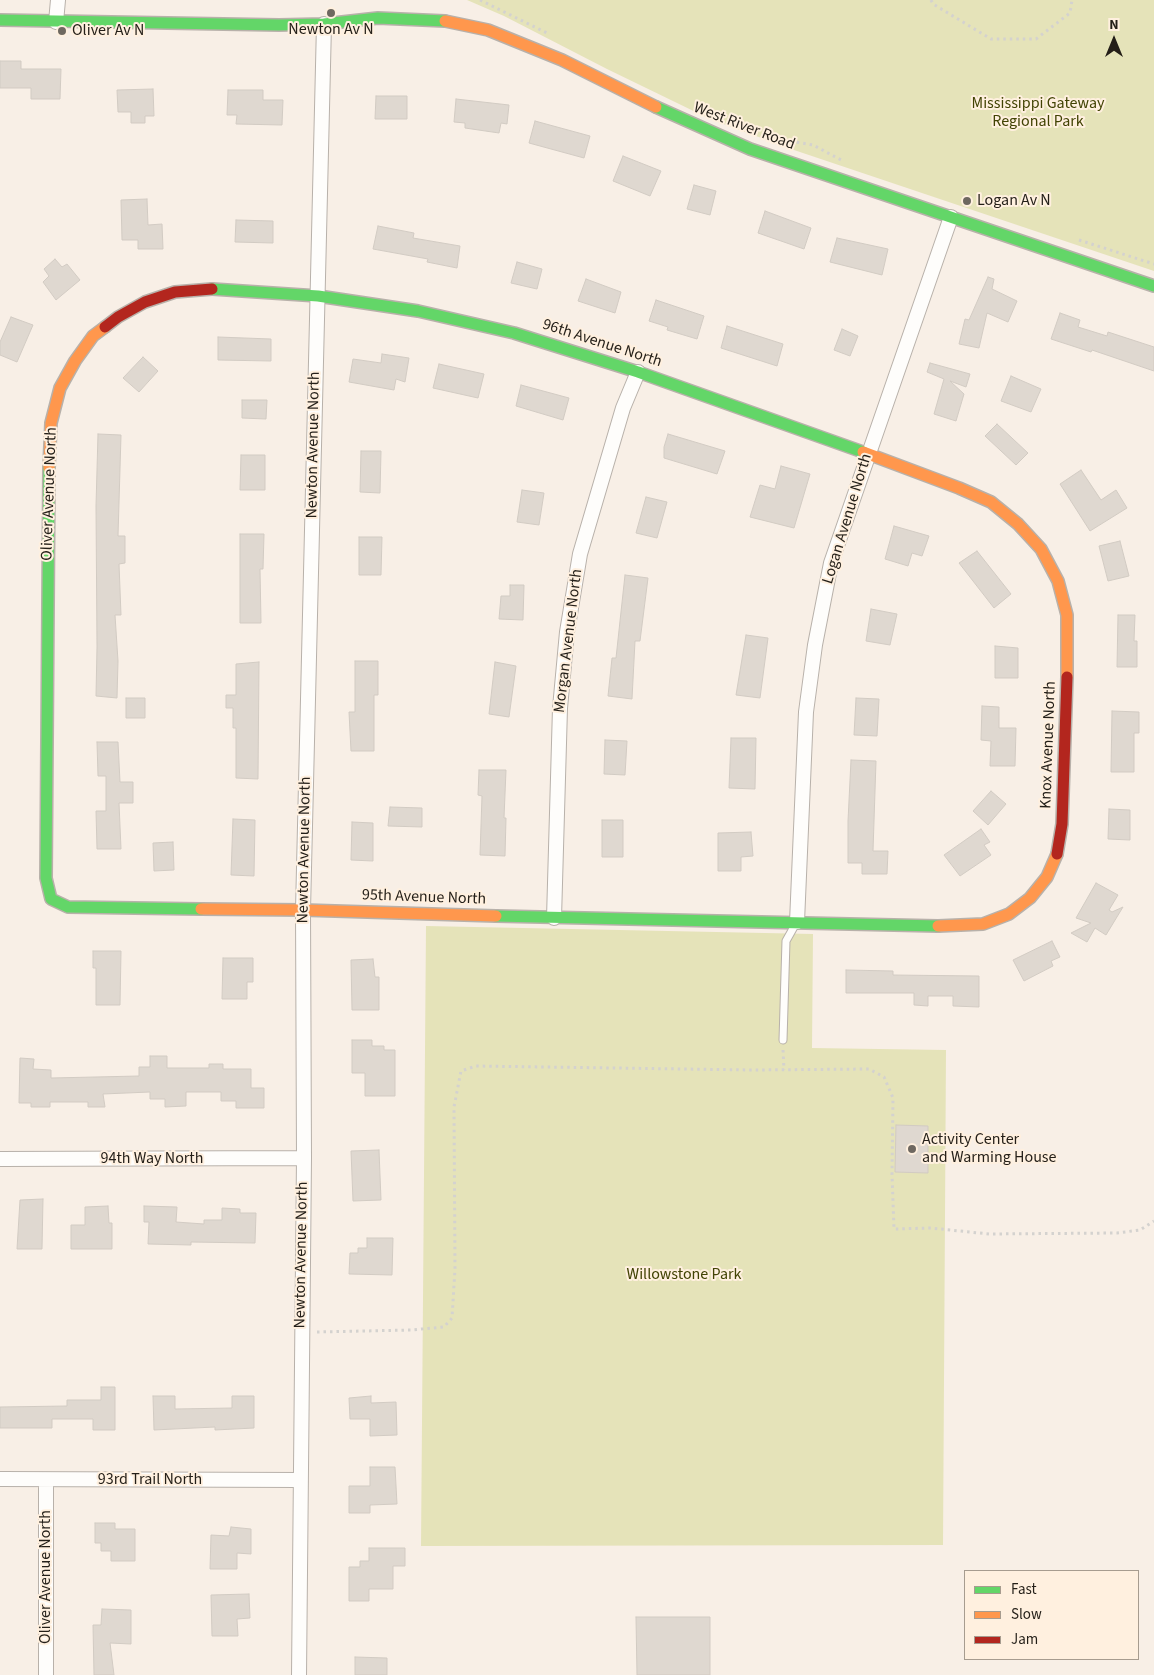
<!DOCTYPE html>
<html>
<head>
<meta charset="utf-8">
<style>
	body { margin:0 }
	#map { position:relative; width:1154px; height:1675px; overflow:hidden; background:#f8efe6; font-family:"Source Sans 3",sans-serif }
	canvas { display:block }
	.legend { position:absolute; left:964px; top:1570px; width:175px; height:90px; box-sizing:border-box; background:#fff0df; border:1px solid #a79c8f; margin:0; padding:6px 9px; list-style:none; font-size:15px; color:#241f18 }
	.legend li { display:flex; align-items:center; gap:10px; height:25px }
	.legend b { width:25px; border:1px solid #a79c8f }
	.north { position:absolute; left:1089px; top:15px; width:50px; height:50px; -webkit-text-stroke:4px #fff0df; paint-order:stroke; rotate:0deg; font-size:14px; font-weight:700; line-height:20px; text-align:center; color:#241f18 }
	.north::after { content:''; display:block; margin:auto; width:18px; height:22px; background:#241f18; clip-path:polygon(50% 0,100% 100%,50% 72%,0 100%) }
</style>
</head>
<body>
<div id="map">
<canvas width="1154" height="1675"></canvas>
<ul class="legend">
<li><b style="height:6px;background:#63d668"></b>Fast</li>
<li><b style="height:6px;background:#ff974d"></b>Slow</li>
<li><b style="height:6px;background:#b3261e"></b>Jam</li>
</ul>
<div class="north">N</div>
</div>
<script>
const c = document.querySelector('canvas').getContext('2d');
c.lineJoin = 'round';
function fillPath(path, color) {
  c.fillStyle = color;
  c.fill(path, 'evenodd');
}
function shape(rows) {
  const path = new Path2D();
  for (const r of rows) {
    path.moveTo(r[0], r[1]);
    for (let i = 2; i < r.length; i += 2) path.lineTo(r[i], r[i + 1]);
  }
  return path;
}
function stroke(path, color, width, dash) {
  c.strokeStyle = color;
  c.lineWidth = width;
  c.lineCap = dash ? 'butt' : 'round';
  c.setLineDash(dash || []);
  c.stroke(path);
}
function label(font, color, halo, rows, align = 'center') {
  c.font = font + ' "Source Sans 3",sans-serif';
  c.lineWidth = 4;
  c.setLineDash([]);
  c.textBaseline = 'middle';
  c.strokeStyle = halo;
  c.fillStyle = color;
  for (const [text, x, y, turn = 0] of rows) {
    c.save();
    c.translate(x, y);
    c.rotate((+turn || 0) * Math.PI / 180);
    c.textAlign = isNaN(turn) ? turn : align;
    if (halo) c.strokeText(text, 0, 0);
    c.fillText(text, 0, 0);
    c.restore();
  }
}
fillPath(shape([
	[467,0,1154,0,1154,271,794,150,710,119,607,69,504,16],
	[426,926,813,934,812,1048,946,1050,943,1545,421,1546]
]), '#e5e3b9');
const building = shape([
	[0,61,21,61,21,69,61,69,60,99,31,99,31,88,0,88,0,61],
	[153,89,154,116,145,116,145,123,131,123,131,112,118,112,117,90,153,89],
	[228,90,263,90,263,100,283,100,282,125,236,124,237,115,227,115,228,90],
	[376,96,407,96,407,119,375,119,376,96],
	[456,99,509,105,507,124,501,123,499,133,465,128,465,123,454,122,456,99],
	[535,121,590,136,584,158,529,143,535,121],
	[623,156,661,171,650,196,613,181,623,156],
	[694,185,716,191,710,215,687,209,694,185],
	[147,199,148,225,162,224,163,249,138,249,138,240,122,240,121,200,147,199],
	[765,211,811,228,804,249,758,233,765,211],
	[236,220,273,221,273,243,235,242,236,220],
	[378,226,414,233,413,238,460,246,457,268,427,262,428,259,373,249,378,226],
	[837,238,888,249,882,275,830,262,837,238],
	[55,259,62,267,67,264,80,280,56,300,43,282,49,276,44,269,55,259],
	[517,262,542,269,537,289,511,283,517,262],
	[988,277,994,279,992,289,1017,301,1008,322,987,313,979,348,959,344,965,319,969,320,988,277],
	[586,279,621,292,615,313,578,301,586,279],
	[656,300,704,316,697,339,667,330,668,327,649,321,656,300],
	[1060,313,1080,320,1078,327,1107,336,1108,332,1154,347,1154,371,1092,350,1091,352,1051,339,1060,313],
	[11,317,33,325,17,362,0,355,0,342,11,317],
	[727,326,783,344,777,366,721,348,727,326],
	[842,329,858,336,850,356,834,350,842,329],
	[218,337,271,339,271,361,218,360,218,337],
	[382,354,409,358,405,382,396,379,394,390,349,382,353,359,381,363,382,354],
	[143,357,158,371,139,392,123,378,143,357],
	[930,363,970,374,966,387,950,381,964,394,956,421,934,414,944,379,927,372,930,363],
	[439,364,484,374,478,398,433,388,439,364],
	[1011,376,1041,389,1031,412,1001,401,1011,376],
	[521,385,569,398,563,420,516,406,521,385],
	[242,400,267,400,266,419,242,418,242,400],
	[997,424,1028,453,1016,465,985,436,997,424],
	[98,434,121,435,118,536,125,536,125,563,119,564,121,615,115,615,118,661,117,698,96,696,97,647,96,506,98,434],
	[668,434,725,451,717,474,664,458,664,447,668,434],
	[361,451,381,451,380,493,360,492,361,451],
	[241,455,265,455,265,490,240,490,241,455],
	[781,466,810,474,794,528,750,517,760,485,775,489,781,466],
	[1081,470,1101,500,1116,490,1127,508,1090,531,1060,484,1081,470],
	[522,490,544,493,539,525,517,522,522,490],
	[646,497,667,502,657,538,636,533,646,497],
	[894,526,929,536,922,556,912,553,908,566,885,559,894,526],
	[240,534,264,534,263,569,260,569,261,623,240,623,240,534],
	[359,537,382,537,381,575,359,575,359,537],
	[1120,541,1129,576,1108,581,1099,546,1120,541],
	[977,551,1011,594,994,608,959,563,977,551],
	[625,575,648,578,640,641,635,641,632,699,608,696,612,658,616,658,625,575],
	[510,585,524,585,523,620,499,619,501,596,510,596,510,585],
	[871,609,897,614,890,645,866,641,871,609],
	[1118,615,1135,615,1134,641,1137,641,1137,667,1117,667,1118,615],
	[746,635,768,638,760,698,736,695,746,635],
	[995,646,1018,648,1018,678,995,678,995,646],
	[355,661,378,661,378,695,374,695,374,751,351,751,349,712,355,712,355,661],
	[259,662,258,779,236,778,236,728,233,728,233,708,226,708,226,695,236,695,236,664,259,662],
	[495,662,516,666,509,717,489,714,495,662],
	[126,698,145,698,145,718,126,718,126,698],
	[856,698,879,699,877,736,854,735,856,698],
	[982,706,999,707,999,728,1016,728,1015,766,990,766,991,741,981,740,982,706],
	[1112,711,1139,712,1139,733,1134,733,1134,772,1111,772,1112,711],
	[731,738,756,738,755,789,729,788,731,738],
	[605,740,627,741,625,775,604,774,605,740],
	[97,742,118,742,120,782,133,782,133,803,119,803,121,849,97,849,96,811,106,811,106,776,98,776,97,742],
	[851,760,876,761,873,851,888,851,887,874,862,874,862,863,848,863,848,821,851,760],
	[479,770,506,770,504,818,506,818,505,856,480,855,482,796,478,795,479,770],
	[991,791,1006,804,988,825,973,811,991,791],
	[390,807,422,808,422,827,388,826,390,807],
	[1109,809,1130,810,1130,840,1108,839,1109,809],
	[233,819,255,820,254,876,231,875,233,819],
	[602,820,623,820,623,857,602,857,602,820],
	[352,822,373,823,373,861,351,860,352,822],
	[981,829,990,842,984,845,991,855,960,876,944,855,981,829],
	[751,832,753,856,741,857,741,871,718,871,718,833,751,832],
	[173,842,174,870,154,871,153,843,173,842],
	[1096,883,1118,895,1109,910,1112,912,1123,907,1106,935,1095,928,1087,942,1071,933,1091,923,1076,918,1096,883],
	[1052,941,1060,957,1051,961,1053,966,1024,981,1013,960,1052,941],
	[93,951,121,951,120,1005,96,1005,96,968,93,968,93,951],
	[223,958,253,958,253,982,247,982,247,999,222,999,223,958],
	[373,959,375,977,379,977,379,1010,352,1010,351,960,373,959],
	[846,970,893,971,893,975,979,976,979,1007,953,1006,953,996,928,996,928,1006,914,1005,914,993,846,993,846,970],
	[352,1040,372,1040,372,1046,384,1046,384,1050,395,1050,395,1096,365,1096,365,1073,352,1073,352,1040],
	[150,1056,167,1056,167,1068,209,1068,209,1064,223,1064,223,1069,251,1069,251,1088,264,1088,264,1108,236,1108,236,1101,221,1101,221,1092,186,1092,186,1106,165,1107,165,1099,150,1099,150,1092,103,1094,105,1107,88,1107,88,1102,50,1102,50,1107,31,1107,31,1103,19,1103,20,1058,34,1059,33,1069,51,1070,51,1078,139,1076,139,1067,150,1067,150,1056],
	[896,1125,928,1126,928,1173,895,1172,896,1125],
	[379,1150,381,1200,353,1201,351,1151,379,1150],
	[43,1199,42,1249,17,1249,20,1200,43,1199],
	[108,1206,109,1223,112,1223,112,1249,71,1249,71,1225,85,1225,85,1207,108,1206],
	[144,1206,177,1207,176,1222,204,1224,204,1220,222,1220,222,1208,240,1209,240,1213,256,1213,255,1243,191,1242,191,1245,148,1244,149,1222,144,1222,144,1206],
	[367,1238,393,1238,392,1275,349,1274,350,1253,358,1253,358,1248,367,1248,367,1238],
	[101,1387,115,1387,115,1430,93,1430,93,1419,52,1419,52,1428,0,1428,0,1407,67,1406,67,1400,101,1400,101,1387],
	[153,1396,175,1396,175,1409,232,1408,232,1396,254,1396,254,1428,215,1430,215,1427,154,1430,153,1396],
	[371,1396,371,1403,396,1402,397,1435,370,1436,370,1419,350,1419,349,1398,371,1396],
	[370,1467,395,1467,397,1504,370,1505,370,1513,349,1513,349,1486,370,1486,370,1467],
	[95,1523,115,1523,115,1529,135,1529,135,1561,111,1561,111,1551,101,1551,101,1543,95,1543,95,1523],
	[231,1527,251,1529,251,1554,237,1553,237,1569,210,1569,211,1535,229,1536,231,1527],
	[369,1548,405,1548,405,1566,393,1566,393,1589,369,1589,369,1601,349,1601,349,1567,360,1567,360,1561,369,1561,369,1548],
	[249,1594,250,1618,237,1619,238,1636,212,1636,211,1595,249,1594],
	[102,1609,131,1610,131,1644,110,1643,114,1675,94,1675,93,1625,101,1625,102,1609],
	[636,1617,710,1617,710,1675,637,1675,636,1617],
	[355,1657,387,1658,387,1675,355,1675,355,1657]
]);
fillPath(building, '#dfd8d0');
stroke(building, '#d2cbc3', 1);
const lane = shape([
	[783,1040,786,941,795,925]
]);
const street = shape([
	[56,22,58,0],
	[554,918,560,708,567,632,580,554,623,408,638,372],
	[797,922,806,712,815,645,831,563,951,217],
	[0,1159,304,1158],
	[0,1479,300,1480],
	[46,1480,46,1675],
	[299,1675,304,1158,303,910,324,24]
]);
const fast = shape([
	[0,20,279,25,324,24,378,18,445,21],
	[656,107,750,149,1154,286],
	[212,289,318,296,418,311,514,333,638,372,863,452],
	[49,468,46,878,51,899,68,907,201,909],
	[496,916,938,926]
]);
const slow = shape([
	[445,21,488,30,562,60,656,107],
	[863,452,959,488,991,502,1018,524,1041,549,1058,581,1067,615,1067,677],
	[49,468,51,423,60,388,75,361,93,336,105,327],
	[201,909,303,910,496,916],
	[938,926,983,924,1009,914,1030,898,1047,877,1057,854]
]);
const jam = shape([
	[105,327,118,317,145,302,175,292,212,289],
	[1057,854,1062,824,1067,677]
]);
stroke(lane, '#b8b1aa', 9);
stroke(street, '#b8b1aa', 16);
stroke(fast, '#b8b1aa', 14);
stroke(slow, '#b8b1aa', 14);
stroke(jam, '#b8b1aa', 14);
stroke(shape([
	[480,0,549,34],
	[931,0,933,4,991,39,1036,39,1070,13,1072,0],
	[784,140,813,145,843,161],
	[1079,240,1154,264],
	[783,1050,784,1070],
	[317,1332,411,1330,444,1327,452,1318,455,1269,454,1107,461,1071,476,1066,752,1070,869,1069,884,1077,893,1098,892,1174,894,1229,931,1228,989,1234,1117,1233,1140,1230,1154,1221]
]), '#d4d2cf', 3, [2.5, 4]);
stroke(lane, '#fefdfb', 7);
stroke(street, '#fefdfb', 14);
stroke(fast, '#63d668', 11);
stroke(slow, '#ff974d', 11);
stroke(jam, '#b3261e', 11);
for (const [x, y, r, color] of [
	[331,13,5,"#6e6860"],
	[62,31,5,"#6e6860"],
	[967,201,5,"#6e6860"],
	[912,1149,5,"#6e6860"]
]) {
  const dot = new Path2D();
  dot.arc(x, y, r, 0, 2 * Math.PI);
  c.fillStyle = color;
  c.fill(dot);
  stroke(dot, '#fff0df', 2);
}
label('16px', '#241f18', '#fff0df', [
	["Newton Av N",331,30,"center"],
	["Oliver Av N",72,31],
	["Logan Av N",977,201],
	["Activity Center",922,1140],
	["and Warming House",922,1158]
], 'left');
label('16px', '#424304', '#fff0df', [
	["Mississippi Gateway",1038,104],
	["Regional Park",1038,122],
	["Willowstone Park",684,1275]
]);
label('16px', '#241f18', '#fff0df', [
	["West River Road",744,127,21],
	["96th Avenue North",602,344,18],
	["Newton Avenue North",314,445,-89],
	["Oliver Avenue North",50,494,-88],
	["Logan Avenue North",848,519,-73],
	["Morgan Avenue North",569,641,-83],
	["Knox Avenue North",1049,745,-88],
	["Newton Avenue North",305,850,-89],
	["95th Avenue North",424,898,2],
	["94th Way North",152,1159],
	["Newton Avenue North",302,1255,-89],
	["93rd Trail North",150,1480],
	["Oliver Avenue North",46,1577,-90]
]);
</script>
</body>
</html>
